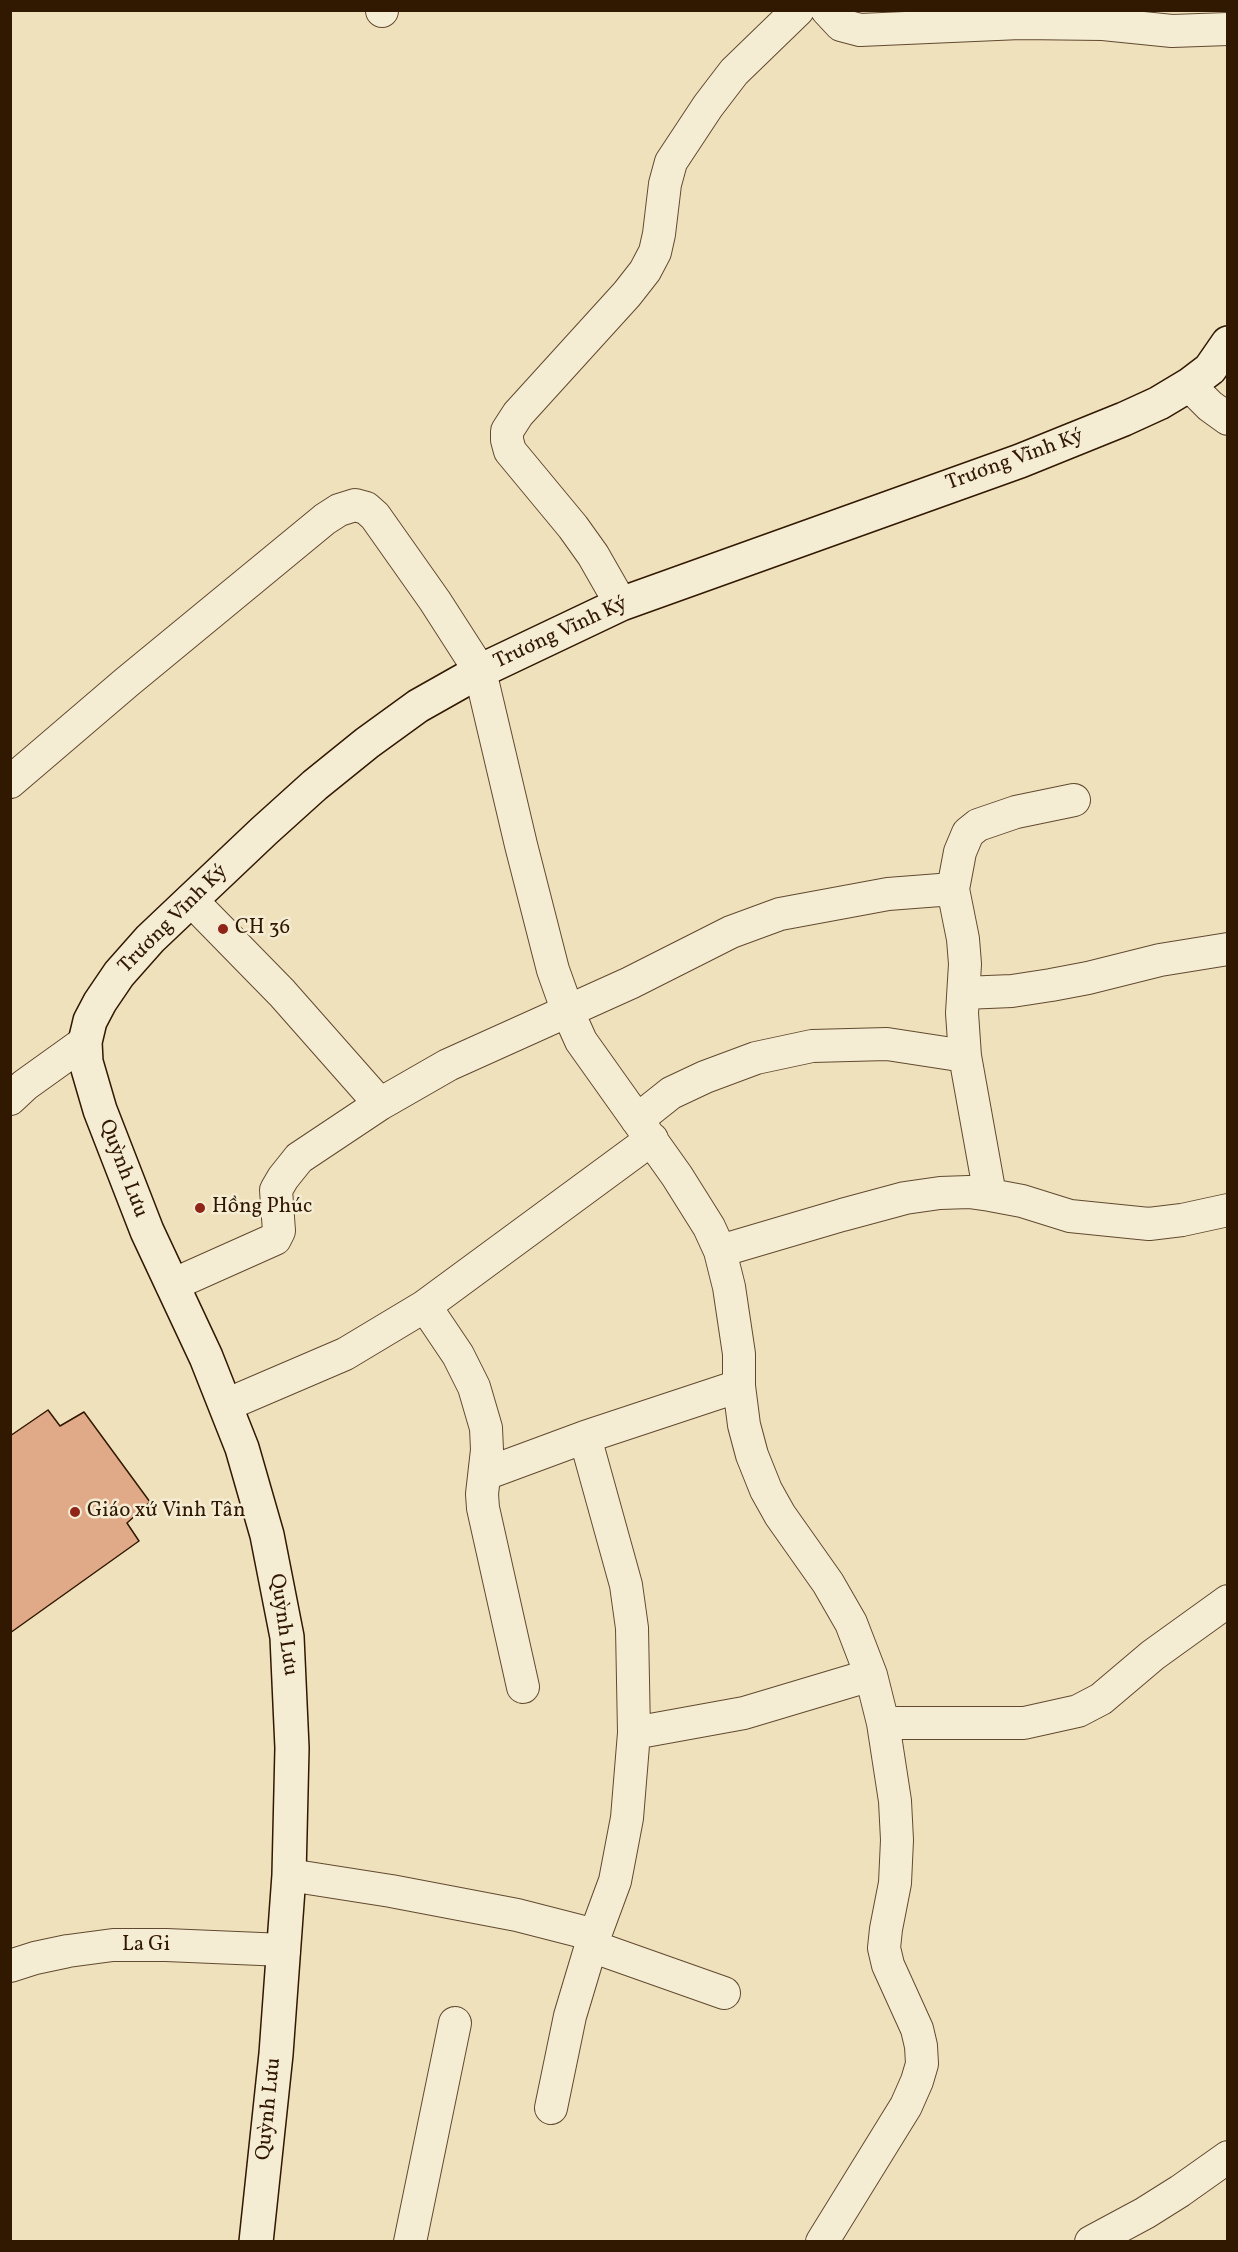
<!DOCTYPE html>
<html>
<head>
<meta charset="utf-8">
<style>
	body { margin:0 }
	#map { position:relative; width:1238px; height:2252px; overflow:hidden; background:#f0e1bd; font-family:Vollkorn,serif }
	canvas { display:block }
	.frame { position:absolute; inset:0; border:12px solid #311800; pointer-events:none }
</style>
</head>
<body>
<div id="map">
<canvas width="1238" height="2252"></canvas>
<div class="frame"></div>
</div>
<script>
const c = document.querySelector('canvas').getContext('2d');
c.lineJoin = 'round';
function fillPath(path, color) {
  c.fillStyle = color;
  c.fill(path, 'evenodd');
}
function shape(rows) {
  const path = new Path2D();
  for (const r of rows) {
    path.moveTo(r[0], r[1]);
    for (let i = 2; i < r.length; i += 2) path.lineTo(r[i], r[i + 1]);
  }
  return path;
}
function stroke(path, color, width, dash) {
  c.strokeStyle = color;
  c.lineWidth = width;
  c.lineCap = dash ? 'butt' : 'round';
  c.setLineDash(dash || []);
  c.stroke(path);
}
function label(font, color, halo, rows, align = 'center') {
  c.font = font + ' Vollkorn,serif';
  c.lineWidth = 5;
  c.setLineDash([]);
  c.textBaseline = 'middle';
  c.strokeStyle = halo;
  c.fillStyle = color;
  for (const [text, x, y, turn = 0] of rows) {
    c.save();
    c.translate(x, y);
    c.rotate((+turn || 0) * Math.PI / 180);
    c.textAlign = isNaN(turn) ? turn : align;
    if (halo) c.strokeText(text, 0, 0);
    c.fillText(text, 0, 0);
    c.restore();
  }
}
const building = shape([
	[48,1410,60,1426,84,1412,150,1502,127,1523,139,1541,10,1633,10,1436,48,1410]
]);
fillPath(building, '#e0aa88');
stroke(building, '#311800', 1.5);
const minor = shape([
	[382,10,382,11],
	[827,10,841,25,860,30,1020,23,1103,24,1172,31,1228,29],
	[1189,385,1210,406,1228,419],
	[621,604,593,555,573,527,510,451,507,440,507,431,518,414,627,294,645,271,655,252,659,234,665,184,671,162,708,106,734,72,798,10],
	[10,782,127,682,325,519,339,510,355,505,366,508,375,516,435,601,480,671,521,845,553,970,568,1012,581,1041,677,1176,709,1227,720,1251,729,1287,739,1354,739,1386,744,1425,752,1455,766,1490,780,1515,828,1583,851,1623,871,1675,883,1723,895,1801,897,1840,895,1883,886,1929,884,1948,888,1965,917,2029,921,2046,922,2064,917,2081,906,2106,822,2242],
	[953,889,963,939,965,964,962,1013,965,1056,990,1195],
	[191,900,282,993,380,1104],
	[964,993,1012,991,1051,985,1088,978,1160,960,1228,949],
	[10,1099,25,1085,85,1042],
	[637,1120,671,1093,705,1077,756,1058,812,1046,887,1044,965,1056],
	[720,1251,842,1215,905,1198,940,1193,969,1192,990,1195,1022,1201,1070,1216,1149,1224,1182,1220,1228,1210],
	[172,1285,275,1239,279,1231,276,1190,283,1178,299,1158,380,1104,448,1065,630,983,731,932,780,914,888,894,953,889,960,852,968,833,978,825,1016,812,1074,800],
	[425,1306,458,1355,474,1387,486,1428,487,1450,482,1494,483,1508,523,1687],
	[226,1405,345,1354,425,1306,652,1139],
	[485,1474,585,1437,739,1386],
	[883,1723,1024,1723,1078,1711,1101,1699,1153,1655,1228,1601],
	[634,1733,744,1713,871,1675],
	[289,1875,391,1891,517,1915,595,1935],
	[591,1946,724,1993],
	[10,1966,35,1958,68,1951,113,1945,166,1945,284,1950],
	[551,2108,570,2016,591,1946,615,1881,627,1818,634,1733,632,1628,626,1585,585,1437],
	[410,2242,455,2023],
	[1091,2242,1145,2213,1180,2191,1228,2157]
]);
const secondary = shape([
	[256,2242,276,2054,289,1875,292,1748,287,1637,267,1535,242,1448,206,1357,147,1231,100,1110,86,1062,85,1042,90,1021,100,1002,119,974,150,939,264,831,315,785,367,743,418,706,480,671,621,604,1020,461,1124,419,1159,403,1189,385,1210,369,1228,343]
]);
stroke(minor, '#614a2f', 34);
stroke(secondary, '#311800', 36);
stroke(minor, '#f5ecd4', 32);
stroke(secondary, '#f5ecd4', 33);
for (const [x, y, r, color] of [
	[223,929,6,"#8f2418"],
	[200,1208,6,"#8f2418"],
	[75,1512,6,"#8f2418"]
]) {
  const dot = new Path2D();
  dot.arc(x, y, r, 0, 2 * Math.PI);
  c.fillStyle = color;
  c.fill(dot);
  stroke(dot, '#f5ecd4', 2);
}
label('21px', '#311800', '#f5ecd4', [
	["Trương Vĩnh Ký",1015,461,-20],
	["Trương Vĩnh Ký",561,634,-25],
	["Trương Vĩnh Ký",174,920,-45],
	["Quỳnh Lưu",122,1169,69],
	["Quỳnh Lưu",282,1625,82],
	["La Gi",146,1946],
	["Quỳnh Lưu",270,2109,-84]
]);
label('21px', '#311800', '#f5ecd4', [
	["CH 36",235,929],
	["Hồng Phúc",212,1208],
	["Giáo xứ Vinh Tân",87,1512]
], 'left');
</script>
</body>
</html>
